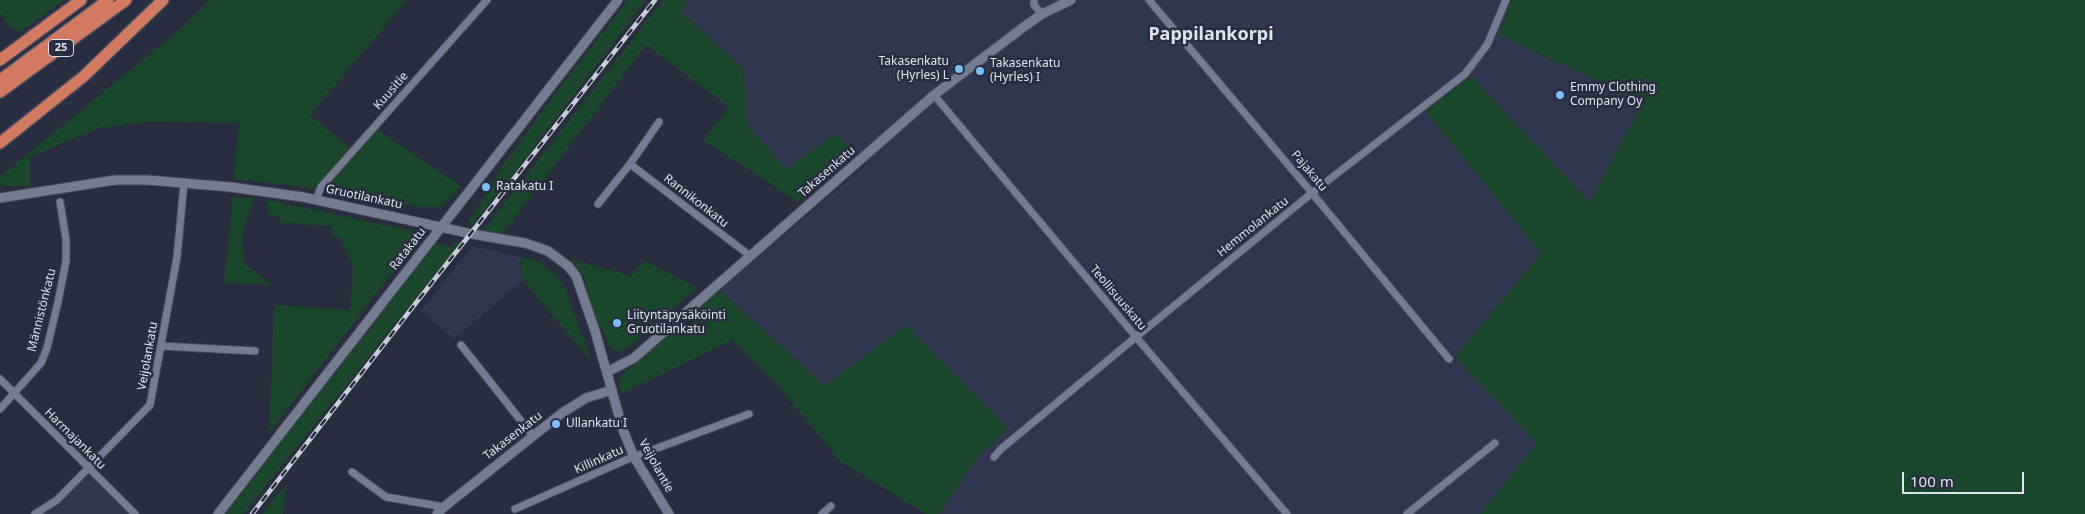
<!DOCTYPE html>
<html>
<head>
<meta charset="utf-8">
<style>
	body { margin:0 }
	#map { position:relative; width:2085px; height:514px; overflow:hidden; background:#282e40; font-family:"Noto Sans",sans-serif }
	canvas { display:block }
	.scale { position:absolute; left:1902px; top:472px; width:122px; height:22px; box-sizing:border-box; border:2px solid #dfe3ef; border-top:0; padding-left:6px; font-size:15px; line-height:18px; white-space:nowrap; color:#dfe3ef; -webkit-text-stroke:4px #282e40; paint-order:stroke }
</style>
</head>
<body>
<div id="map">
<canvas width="2085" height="514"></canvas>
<div class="scale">100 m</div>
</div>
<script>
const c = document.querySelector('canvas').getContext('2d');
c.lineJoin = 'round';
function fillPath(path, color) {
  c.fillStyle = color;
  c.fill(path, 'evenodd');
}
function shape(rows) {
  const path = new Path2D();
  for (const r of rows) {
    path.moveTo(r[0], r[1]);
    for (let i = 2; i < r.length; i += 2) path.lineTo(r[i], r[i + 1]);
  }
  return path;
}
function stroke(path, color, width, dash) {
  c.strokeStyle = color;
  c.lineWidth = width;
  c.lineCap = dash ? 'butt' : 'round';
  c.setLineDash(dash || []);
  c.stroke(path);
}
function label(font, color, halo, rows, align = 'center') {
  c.font = font + ' "Noto Sans",sans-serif';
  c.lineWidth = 5;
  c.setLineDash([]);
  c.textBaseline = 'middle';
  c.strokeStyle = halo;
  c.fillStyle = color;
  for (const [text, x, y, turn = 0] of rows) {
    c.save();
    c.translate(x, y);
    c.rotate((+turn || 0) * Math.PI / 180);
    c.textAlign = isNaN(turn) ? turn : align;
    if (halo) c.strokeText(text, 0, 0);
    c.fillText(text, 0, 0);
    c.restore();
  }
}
fillPath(shape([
	[689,0,1511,0,1499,35,1643,102,1590,203,1471,76,1425,111,1541,253,1455,358,1538,443,1480,514,939,514,978,456,1008,429,824,386,720,290,869,162,834,134,786,171,748,125,743,69,681,11],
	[473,246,519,257,523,280,454,339,421,311],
	[89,469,131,514,34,514,57,500]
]), '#2f374e');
fillPath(shape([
	[0,0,64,0,20,32,10,28,0,13],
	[210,0,407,0,310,115,355,152,376,129,461,186,441,207,422,207,288,185,234,179,239,123,146,122,99,128,30,157,30,186,0,186,0,177,185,25],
	[628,0,646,0,508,181,472,225,469,223,469,219,488,192,490,184,497,174,551,99],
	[663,0,689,0,681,11,743,69,748,125,786,170,834,134,857,152,798,202,703,140,729,107,646,45,503,234,483,231],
	[1511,0,2085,0,2085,514,1480,514,1537,443,1455,358,1541,253,1425,111,1471,76,1590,203,1643,102,1499,35],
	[233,197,255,198,246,219,242,238,245,264,272,285,224,283],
	[268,200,417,232,420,236,269,433,274,305,350,310,353,266,339,237,331,237,332,226,279,223,280,216,268,215],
	[437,242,450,247,457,242,460,243,243,514,225,514],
	[519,257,538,261,558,276,564,286,592,362,523,280],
	[571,259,631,276,644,261,697,288,629,347,620,351,615,351,610,348,602,328,596,322,583,275],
	[720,290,824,386,906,325,1008,429,978,456,939,514,926,514,840,461,781,389,732,340,622,393,619,385,620,377,677,329,687,326,693,321,699,308],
	[287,484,283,514,262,514]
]), '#1a462c');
const minor = shape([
	[1034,0,1034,5,1042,14],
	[1149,0,1312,193,1449,359],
	[934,95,1136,337,1287,514],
	[630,164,749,255],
	[316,200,321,187,487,0],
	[598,204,630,164,659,122],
	[461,345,533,436],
	[161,346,255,351],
	[0,379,135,514],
	[0,409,41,363,47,348,58,302,66,261,66,239,60,202],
	[994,457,1001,449,1136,337,1312,193,1465,74,1487,45,1506,0],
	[352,472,386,497,444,507],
	[515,509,628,459,749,414],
	[35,514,57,500,150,405,177,257,184,183],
	[822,514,831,506],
	[1407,514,1495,443]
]);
const tertiary = shape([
	[0,198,115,180,148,180,230,187,303,197,472,234,525,243,548,251,568,266,576,276,595,331,623,430,634,457,669,514],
	[607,372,634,358,934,95,1025,26,1042,14,1071,0],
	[218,514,618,0],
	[437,514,444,507,562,413,586,398,612,390]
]);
const trunk = shape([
	[0,60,81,0],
	[0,80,108,0],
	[0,92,126,0],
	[0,143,84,76,163,0]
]);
stroke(minor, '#474b5b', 9);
stroke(tertiary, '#474b5b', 11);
stroke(trunk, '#474b5b', 14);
stroke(minor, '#747c92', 7);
stroke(tertiary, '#747c92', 9);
stroke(trunk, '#d27962', 11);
const rail = shape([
	[252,514,419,299,655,0]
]);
stroke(rail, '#c9ceda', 4.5);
stroke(rail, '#282e40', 2.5, [8]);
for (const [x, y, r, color] of [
	[959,69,5,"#7bbef9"],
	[980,71,5,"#7bbef9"],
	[1560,95,5,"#7bbef9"],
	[486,187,5,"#7bbef9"],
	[617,323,5,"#7bbef9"],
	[556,424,5,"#7bbef9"]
]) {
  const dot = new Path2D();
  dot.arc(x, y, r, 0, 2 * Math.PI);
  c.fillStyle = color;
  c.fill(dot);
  stroke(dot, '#282e40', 2);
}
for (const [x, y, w] of [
	[61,48,25]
]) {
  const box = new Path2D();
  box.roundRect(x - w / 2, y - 8.5, w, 17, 4);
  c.fillStyle = '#282e40';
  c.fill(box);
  stroke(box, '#dfe3ef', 1);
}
label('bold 11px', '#dfe3ef', null, [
	["25",61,48]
]);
label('12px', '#dfe3ef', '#282e40', [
	["Takasenkatu",949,62,"right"],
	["(Hyrles) L",949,76,"right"],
	["Takasenkatu",990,64],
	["(Hyrles) I",990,78],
	["Emmy Clothing",1570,88],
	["Company Oy",1570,102],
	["Ratakatu I",496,187],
	["Liityntäpysäköinti",627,316],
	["Gruotilankatu",627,330],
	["Ullankatu I",566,424]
], 'left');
label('12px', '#dfe3ef', '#282e40', [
	["Kuusitie",391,91,-49],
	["Pajakatu",1309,171,50],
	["Takasenkatu",827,172,-41],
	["Gruotilankatu",364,197,12],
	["Rannikonkatu",696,201,38],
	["Hemmolankatu",1253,227,-39],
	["Ratakatu",408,249,-52],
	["Teollisuuskatu",1118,298,50],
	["Männistönkatu",42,310,-76],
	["Veijolankatu",148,356,-80],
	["Takasenkatu",513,436,-38],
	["Harmajankatu",75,439,45],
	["Killinkatu",599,460,-24],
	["Veijolantie",656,466,61]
]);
label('bold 18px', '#dfe3ef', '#282e40', [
	["Pappilankorpi",1211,35]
]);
</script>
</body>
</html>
